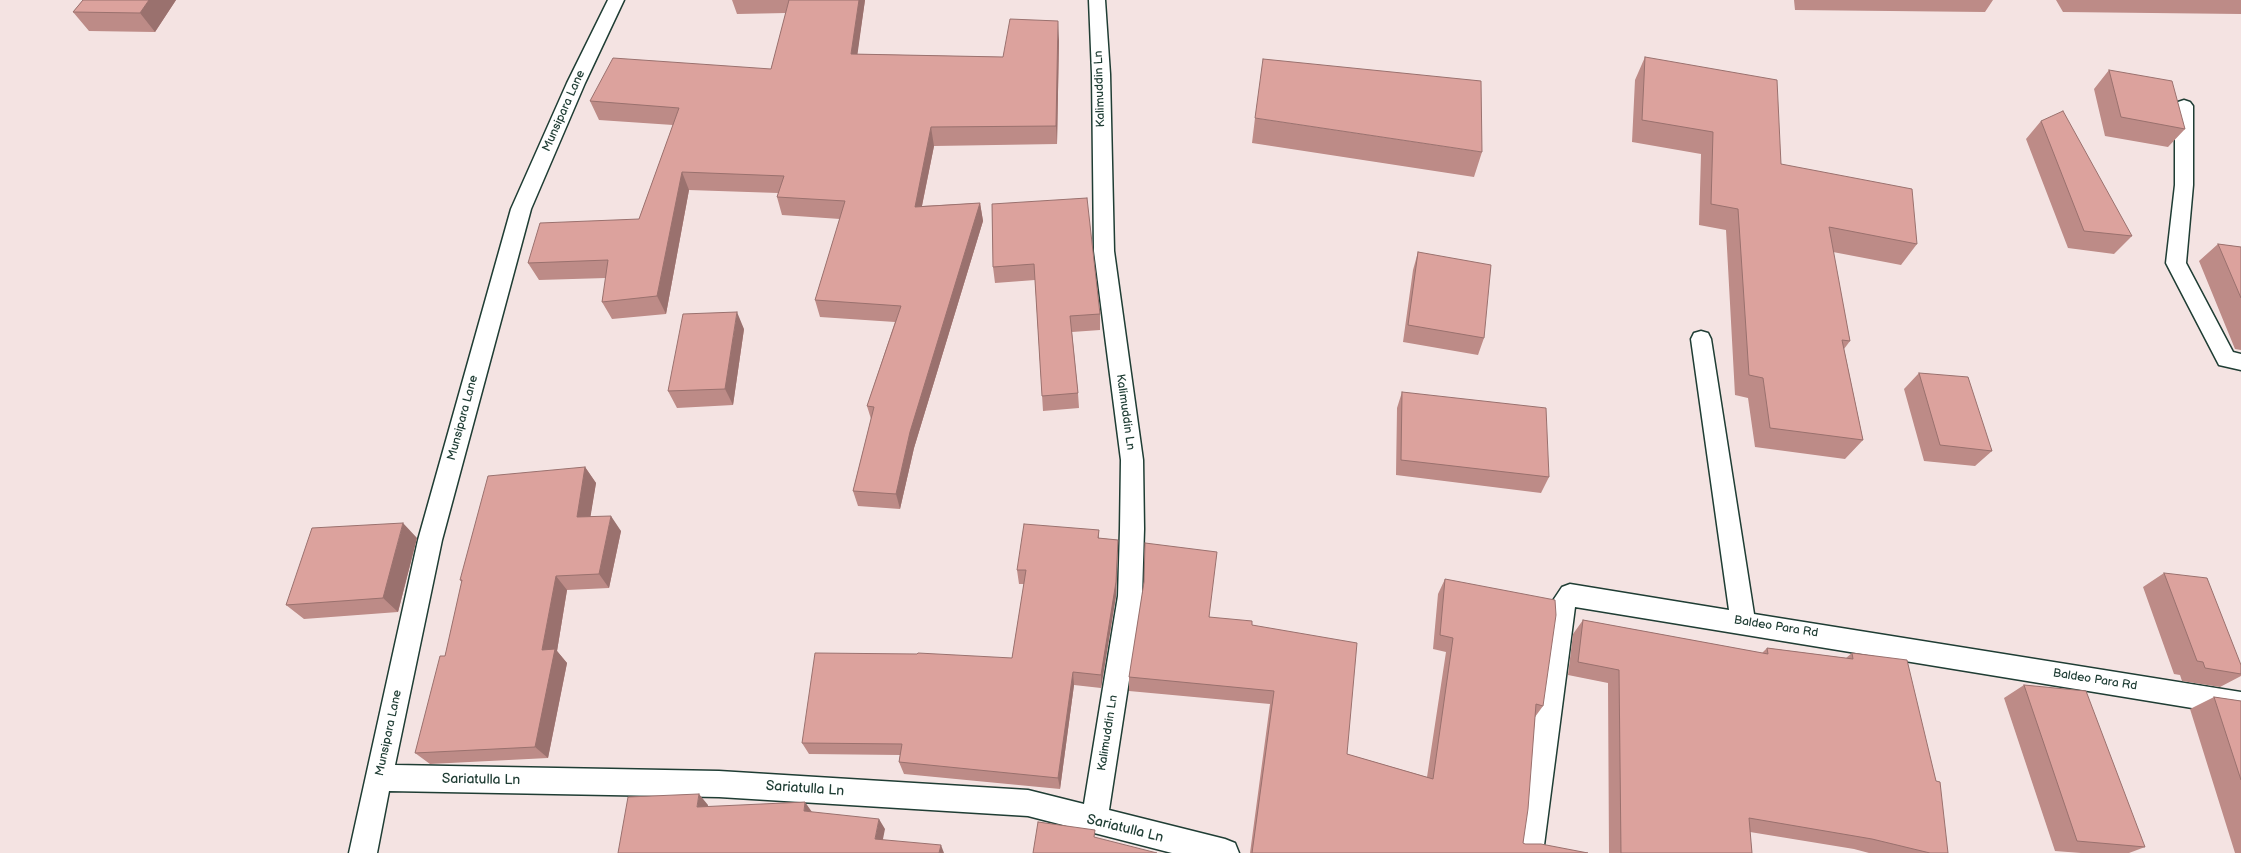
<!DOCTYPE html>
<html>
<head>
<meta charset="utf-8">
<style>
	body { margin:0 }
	canvas { display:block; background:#f4e3e2 }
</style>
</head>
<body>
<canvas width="2241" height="853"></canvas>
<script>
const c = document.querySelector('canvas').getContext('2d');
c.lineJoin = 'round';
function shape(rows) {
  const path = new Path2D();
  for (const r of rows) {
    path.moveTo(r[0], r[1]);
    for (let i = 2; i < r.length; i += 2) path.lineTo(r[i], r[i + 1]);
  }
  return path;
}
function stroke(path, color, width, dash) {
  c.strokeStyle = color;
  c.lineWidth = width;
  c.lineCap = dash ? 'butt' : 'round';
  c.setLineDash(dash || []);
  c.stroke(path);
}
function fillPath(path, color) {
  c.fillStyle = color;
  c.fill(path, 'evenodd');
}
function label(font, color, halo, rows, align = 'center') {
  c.font = font + ' "Balsamiq Sans",sans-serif';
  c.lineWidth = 3.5;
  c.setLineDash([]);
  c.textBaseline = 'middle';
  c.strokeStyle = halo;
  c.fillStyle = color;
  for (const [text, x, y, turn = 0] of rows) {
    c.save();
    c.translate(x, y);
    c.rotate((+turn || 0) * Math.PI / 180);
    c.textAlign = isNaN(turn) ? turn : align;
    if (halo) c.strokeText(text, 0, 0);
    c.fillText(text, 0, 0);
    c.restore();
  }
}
const service = shape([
	[2184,100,2190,102,2193,106,2193,185,2186,263,2233,352,2241,354,2241,370,2219,365,2166,263,2175,185,2175,106,2178,102,2184,100]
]);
const minor = shape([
	[608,0,624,0,585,83,531,209,442,540,395,765,719,771,1028,790,1084,804,1118,596,1120,529,1121,460,1094,251,1092,74,1089,0,1105,0,1110,74,1114,251,1143,460,1144,529,1142,596,1109,810,1225,839,1235,843,1239,853,1172,853,1028,816,719,797,389,791,377,853,349,853,418,540,511,209,567,83,608,0],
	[1701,331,1708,333,1711,339,1754,614,2241,692,2241,716,1575,607,1543,853,1515,853,1552,602,1562,587,1570,584,1729,610,1691,339,1694,333,1701,331]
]);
stroke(service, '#1f3d34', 3);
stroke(minor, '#1f3d34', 3);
fillPath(service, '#fff');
fillPath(minor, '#fff');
fillPath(shape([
	[83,0,176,0,155,32,89,31,73,12],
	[732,0,865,0,857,54,1003,57,1059,40,1057,144,934,146,922,206,980,203,983,221,914,448,900,509,858,506,853,491,871,419,867,406,895,322,820,317,815,300,840,219,782,215,777,197,778,193,689,190,666,314,612,319,602,302,606,278,539,280,528,263,639,219,673,125,599,120,590,101,771,69,786,13,737,14],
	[1794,0,1993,0,1985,12,1795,10],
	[2056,0,2241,0,2241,14,2063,12],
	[1645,57,1781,164,1917,244,1901,265,1833,252,1850,341,1844,349,1863,440,1845,459,1755,447,1748,398,1735,395,1726,230,1699,225,1701,154,1632,142,1635,80],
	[2109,70,2185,129,2168,147,2105,136,2094,89],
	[1255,118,1482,152,1474,177,1252,143],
	[2041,121,2132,236,2114,254,2068,248,2026,139],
	[992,204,1100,314,1100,330,1072,332,1078,393,1079,408,1043,411,1035,280,995,283,993,267],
	[2218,244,2241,247,2241,350,2235,349,2199,261],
	[1418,252,1484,338,1478,355,1403,342,1413,270],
	[744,329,733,405,677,408,668,391],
	[1919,373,1992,451,1975,466,1924,461,1904,389],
	[1402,392,1549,477,1541,493,1396,475,1397,408],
	[585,467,596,483,590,517,621,531,609,588,567,590,557,651,567,663,548,758,430,764,415,753,445,656,462,582,460,580],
	[1099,530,1099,538,1118,540,1116,596,1101,688,1074,685,1060,789,904,774,899,762,900,755,809,754,802,743,1012,658,1024,584,1019,584,1017,570],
	[417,538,398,612,304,619,286,605],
	[2164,573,2241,665,2241,676,2220,687,2182,681,2180,675,2174,674,2143,587],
	[1445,579,1543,706,1535,717,1523,843,1525,844,1588,853,1250,853,1270,704,1129,691,1129,677,1209,617,1252,625,1347,754,1427,777,1446,652,1433,649,1438,594],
	[1583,620,1762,653,1767,648,1846,658,1852,653,1948,853,1869,853,1854,849,1750,832,1752,853,1609,853,1608,683,1568,675,1573,634],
	[2024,685,2145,847,2129,853,2081,853,2055,851,2004,698],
	[2214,697,2241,701,2241,853,2235,853,2190,709]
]), '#bd8b87');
fillPath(shape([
	[149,0,176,0,155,32,140,13],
	[859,0,865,0,855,72,851,54],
	[1058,21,1059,40,1057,144,1056,126],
	[931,127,934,146,918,225,915,207],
	[682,172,689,190,666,314,657,296],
	[980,203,983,221,914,448,900,509,896,494,910,432],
	[737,312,744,329,733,405,725,389],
	[585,467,596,483,588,532,577,517],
	[611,516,621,531,609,588,599,574],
	[403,523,417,538,398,612,383,598],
	[1118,540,1116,596,1101,688,1101,675],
	[556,576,567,590,557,651,567,663,548,758,535,747,542,650],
	[1073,672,1074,685,1060,789,1058,778],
	[699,794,708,805,707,817,697,807],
	[805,802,812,812,804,811],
	[879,819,885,829,881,849,875,839],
	[941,845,944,853,939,853]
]), '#9a716e');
const building = shape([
	[83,0,149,0,140,13,73,12,83,0],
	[789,0,859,0,851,54,1003,57,1010,19,1058,21,1056,126,931,127,915,207,980,203,910,432,896,494,853,491,874,407,867,406,901,306,815,300,845,201,777,197,784,176,682,172,657,296,602,302,608,260,528,263,540,223,639,219,679,108,590,101,613,58,771,69,789,0],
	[1645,57,1777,80,1781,164,1912,189,1917,244,1829,227,1850,341,1842,340,1863,440,1770,428,1763,378,1749,375,1738,209,1711,204,1713,132,1642,120,1645,57],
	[1263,59,1481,81,1482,152,1255,118,1263,59],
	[2109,70,2172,81,2185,129,2121,117,2109,70],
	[2063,111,2132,236,2084,231,2041,121,2063,111],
	[1087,198,1100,314,1070,316,1078,393,1042,396,1034,264,993,267,992,204,1087,198],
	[2218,244,2241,247,2241,298,2218,244],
	[1418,252,1491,265,1484,338,1408,325,1418,252],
	[737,312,725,389,668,391,683,314,737,312],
	[1919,373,1968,377,1992,451,1940,445,1919,373],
	[1402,392,1546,408,1549,477,1401,460,1402,392],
	[585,467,577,517,611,516,599,574,556,576,542,650,555,649,535,747,415,753,440,656,445,656,462,580,460,580,488,476,585,467],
	[403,523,383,598,286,605,312,528,403,523],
	[1024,524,1099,530,1098,538,1118,540,1116,582,1101,675,1073,672,1058,778,899,762,902,744,802,743,815,653,917,654,918,653,1012,658,1026,570,1017,570,1024,524],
	[1145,543,1217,552,1209,617,1252,621,1252,625,1357,643,1347,754,1433,779,1453,638,1440,635,1445,579,1555,600,1556,615,1543,706,1536,704,1528,809,1523,843,1525,844,1541,844,1588,853,1252,853,1274,691,1129,677,1144,582,1145,543],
	[2164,573,2207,578,2241,665,2241,674,2205,668,2203,662,2197,661,2164,573],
	[1583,620,1768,654,1767,648,1853,659,1852,653,1907,660,1936,781,1940,782,1948,853,1930,853,1872,839,1749,818,1752,853,1621,853,1619,670,1578,662,1583,620],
	[2024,685,2086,691,2145,847,2077,841,2024,685],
	[2214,697,2241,701,2241,780,2214,697],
	[699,794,697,807,805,802,804,811,879,819,875,839,941,845,939,853,618,853,628,797,699,794],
	[1038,822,1095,830,1094,837,1157,853,1033,853,1038,822]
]);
fillPath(building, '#dca29d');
stroke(building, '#9a716e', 1);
label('12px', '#1f3d34', '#fff', [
	["Kalimuddin Ln",1100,89,-92],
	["Munsipara Lane",564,111,-66],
	["Kalimuddin Ln",1125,412,82],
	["Munsipara Lane",463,418,-75],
	["Baldeo Para Rd",1776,627,9],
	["Baldeo Para Rd",2095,680,9],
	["Munsipara Lane",389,733,-78],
	["Kalimuddin Ln",1108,733,-81]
]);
label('14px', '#1f3d34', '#fff', [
	["Sariatulla Ln",481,780,1],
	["Sariatulla Ln",805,789,4],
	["Sariatulla Ln",1125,829,14]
]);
</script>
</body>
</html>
